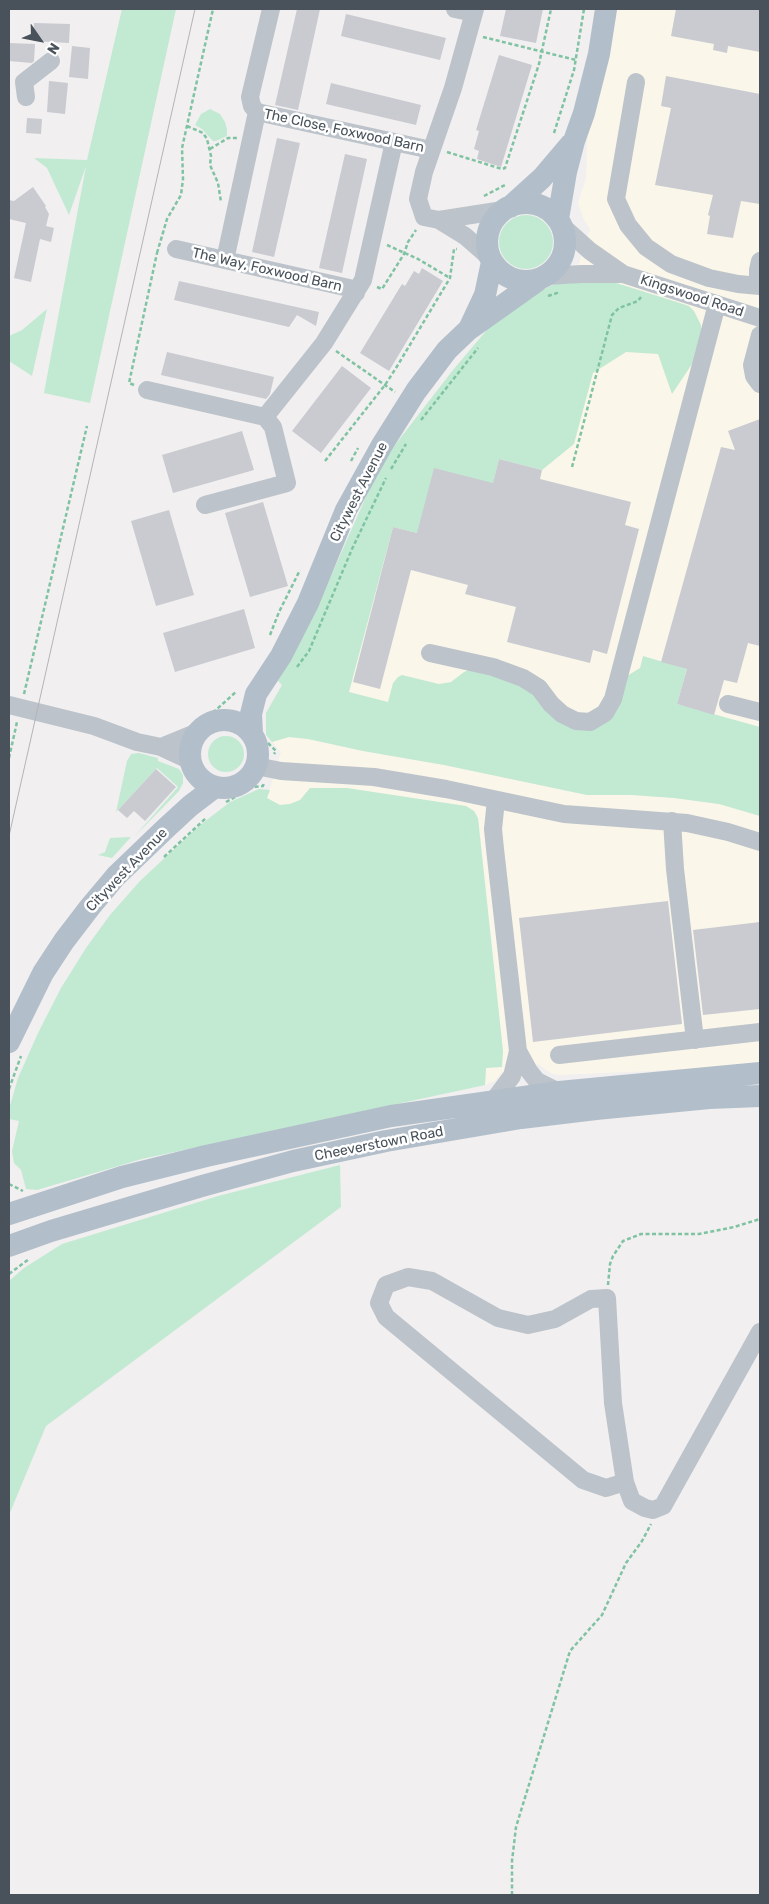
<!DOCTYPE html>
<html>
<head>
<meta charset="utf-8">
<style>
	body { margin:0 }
	#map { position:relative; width:769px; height:1904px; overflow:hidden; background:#f1efef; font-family:Rubik,sans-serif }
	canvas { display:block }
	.frame { position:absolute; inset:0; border:10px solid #49525a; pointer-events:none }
	.north { position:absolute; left:15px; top:15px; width:50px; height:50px; -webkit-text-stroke:4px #fff; paint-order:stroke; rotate:123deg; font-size:14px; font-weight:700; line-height:20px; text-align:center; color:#49525a }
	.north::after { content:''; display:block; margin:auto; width:18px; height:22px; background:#49525a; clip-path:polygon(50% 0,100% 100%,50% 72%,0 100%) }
</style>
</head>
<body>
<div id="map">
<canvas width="769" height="1904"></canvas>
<div class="frame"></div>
<div class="north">N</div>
</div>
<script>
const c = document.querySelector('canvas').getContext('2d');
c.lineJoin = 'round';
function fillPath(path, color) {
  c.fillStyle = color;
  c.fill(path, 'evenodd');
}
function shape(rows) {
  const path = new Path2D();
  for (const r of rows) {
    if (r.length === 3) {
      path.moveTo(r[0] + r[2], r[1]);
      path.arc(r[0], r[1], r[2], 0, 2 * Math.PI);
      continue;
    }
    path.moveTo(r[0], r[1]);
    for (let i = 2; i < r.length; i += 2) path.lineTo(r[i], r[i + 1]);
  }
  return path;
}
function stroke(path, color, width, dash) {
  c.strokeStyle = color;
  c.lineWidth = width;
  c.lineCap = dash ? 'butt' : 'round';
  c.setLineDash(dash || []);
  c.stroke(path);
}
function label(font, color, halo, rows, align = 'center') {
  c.font = font + ' Rubik,sans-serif';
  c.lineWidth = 5;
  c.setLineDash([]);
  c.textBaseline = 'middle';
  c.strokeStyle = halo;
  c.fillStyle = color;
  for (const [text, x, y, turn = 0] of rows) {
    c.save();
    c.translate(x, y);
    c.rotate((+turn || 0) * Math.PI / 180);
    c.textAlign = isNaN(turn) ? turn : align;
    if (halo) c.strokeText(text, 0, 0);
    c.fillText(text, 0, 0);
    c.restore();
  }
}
fillPath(shape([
	[594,9,760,9,760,727,677,704,631,712,609,729,398,707,349,692,411,448,569,294,590,229,583,218,578,203,586,178,590,53],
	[289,737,308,739,363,751,444,765,587,795,632,795,674,798,719,804,760,816,760,1066,560,1075,552,1074,538,1064,522,1073,502,1072,495,1081,485,1085,486,1068,503,1051,478,818,474,811,310,788,300,800,290,804,280,805,267,798,281,752,272,742]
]), '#faf6ea');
fillPath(shape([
	[122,9,176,9,90,403,44,393,86,166,69,215,47,168,34,158,87,160],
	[210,109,220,114,225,122,227,129,227,136,216,141,213,141,202,129,195,125,201,114],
	[526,242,27],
	[610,281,680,303,689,306,694,311,701,325,701,331,692,364,672,394,658,354,626,352,593,373,574,444,542,470,499,459,493,484,417,533,393,527,349,692,388,702,393,683,398,677,402,675,439,684,451,682,464,672,475,667,489,668,588,724,627,676,640,668,643,656,687,669,677,704,760,727,760,816,719,804,674,798,632,795,587,795,444,765,363,751,308,739,289,737,272,742,266,735,266,713,282,685,278,681,318,605,381,463,453,370,502,312,527,297,555,284],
	[47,309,32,376,9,361,9,336,22,330],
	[226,754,18],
	[139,753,158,758,158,761,179,769,183,775,183,783,179,791,134,837,178,787,157,768,116,812,127,761,131,754],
	[310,788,347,788,466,806,474,811,478,818,503,1051,502,1067,486,1068,485,1085,142,1159,37,1190,26,1189,21,1170,14,1163,12,1151,19,1121,9,1119,9,1109,18,1078,38,1033,61,988,86,948,110,915,140,881,199,826,230,802,259,789,270,790,267,798,280,805,290,804,300,800],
	[131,837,112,858,98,855,105,852,110,838],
	[340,1165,341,1207,46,1426,9,1515,9,1281,24,1268,62,1244,218,1196]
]), '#c2ead2');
fillPath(shape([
	[297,9,320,9,298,110,275,105],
	[506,9,543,9,536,43,500,36],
	[676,9,760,9,760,52,728,46,727,53,713,50,714,44,671,36],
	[346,14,446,38,440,60,341,36],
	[34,23,70,24,69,43,33,41],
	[9,43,35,44,34,61,32,63,9,61],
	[72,46,90,48,88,79,69,77],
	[499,55,532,65,501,167,477,159,479,151,474,149,479,131,476,130],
	[666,76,760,94,760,204,741,201,733,238,707,234,710,216,708,215,713,195,655,185,671,108,661,106],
	[49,81,68,83,65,114,47,112],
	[331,83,421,105,416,125,326,104],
	[27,118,42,119,41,134,26,133],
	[277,138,300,143,274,257,252,252],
	[345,154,367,159,342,273,319,268],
	[33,187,46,206,45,207,49,214,46,226,54,228,51,242,40,239,31,282,14,278,26,223,9,219,9,200,14,201],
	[422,268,443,281,389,371,360,353,402,284,405,286,414,271,419,274],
	[179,281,319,312,316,326,297,315,289,327,174,300],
	[167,352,274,377,270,394,266,399,161,375],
	[342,366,371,388,321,453,292,431],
	[760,419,760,646,748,643,737,683,724,680,714,715,677,704,687,669,661,662,721,447,735,450,728,431],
	[242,431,254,470,173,493,162,455],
	[499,459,542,470,540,479,631,502,625,525,639,529,607,654,593,650,590,663,507,642,516,607,465,594,468,585,411,570,380,689,353,682,393,527,417,533,434,468,493,483],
	[263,502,288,586,250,597,225,513],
	[169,510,194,595,156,606,131,521],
	[244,609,255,648,175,672,163,633],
	[156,769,176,787,145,821,134,811,127,818,118,810],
	[668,901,682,1024,533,1042,519,918],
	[760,922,760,1009,703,1015,693,930]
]), '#c9cbd1');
stroke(shape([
	[483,37,576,60],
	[187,126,203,133,207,139,211,156,210,165,218,183,221,202],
	[554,133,574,70,584,9],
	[210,149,228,138,237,138],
	[447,152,502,169,505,168,539,64,551,9],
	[484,196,507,184],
	[387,245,418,259,450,278],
	[157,253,167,219,181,195,183,179,182,148,213,9],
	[377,287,382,289,404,254,408,242,416,230],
	[548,296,560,292],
	[336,351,395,392],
	[134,385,129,383,157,253,158,253],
	[421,420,478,348],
	[325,461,385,385,396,368,450,278,454,249,457,249],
	[351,461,358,448],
	[572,467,612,315,619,308,638,301,641,297],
	[391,469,406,444],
	[270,635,279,612,300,570],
	[297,667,309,651,352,549,386,478],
	[24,694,87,426],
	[208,717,237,691],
	[268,743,276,751,274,754],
	[9,758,17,722],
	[226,802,253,787,263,786,264,782],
	[164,857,206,818],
	[9,1089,21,1056],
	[9,1184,23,1191],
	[9,1274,29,1259],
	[608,1285,610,1264,613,1256,623,1241,641,1234,699,1234,734,1227,760,1219],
	[512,1895,512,1861,516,1827,570,1651,602,1615,626,1563,642,1541,651,1524]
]), '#7fc3a3', 2.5, [4, 2.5]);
stroke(shape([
	[455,9,474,13],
	[475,9,453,88,424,172,418,199,424,217,439,220,503,210],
	[636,82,616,199,628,225,646,247,671,264,709,278,738,284,760,286],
	[26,97,24,82,51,61],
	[257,112,431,150],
	[439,220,465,236,489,257],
	[561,225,590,251,623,274],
	[176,249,349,288,356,293],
	[225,260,257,112,252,106,250,97,271,9],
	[546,276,582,274,623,274,760,318],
	[758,285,758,270,760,261],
	[760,335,752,365,754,376,760,384],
	[147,390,265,417],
	[265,417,324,343,363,280,394,142],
	[205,505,287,483,273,427,265,417],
	[430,653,493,667,523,678,539,688,551,704,562,714,576,721,590,722,605,713,613,699,717,304],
	[728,704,760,712],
	[9,705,94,726,137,742,161,747,191,761],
	[161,747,200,731],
	[256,766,281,771,374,777,446,789,564,814,687,823,728,832,760,842],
	[672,821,675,869,695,1040],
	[518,1051,529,1071,537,1081,559,1092],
	[559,1055,760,1032],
	[494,1100,512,1076,518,1051,495,849,493,829,496,800],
	[625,1482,606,1488,583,1480,386,1317,379,1303,386,1285,408,1277,432,1281,498,1318,528,1325,555,1319,591,1299,607,1298,613,1403,625,1482,632,1501,645,1508,653,1510,663,1506,760,1332]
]), '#bcc3ca', 18);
stroke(shape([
	[526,242,39],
	[510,207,542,178,570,145],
	[558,219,566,172,574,141,584,113,599,54,606,9],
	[470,327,485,295,492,262],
	[224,754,34],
	[252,734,251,714,256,694,281,656,308,603,346,510,382,445,416,391,447,350,468,330,537,281],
	[9,1042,43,973,64,941,90,907,116,876,165,829,190,806,215,787],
	[9,1214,122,1177,206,1156,391,1116,559,1092,760,1073],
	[9,1246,51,1231,202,1186,293,1161,386,1141,521,1118,596,1109,709,1098,760,1096]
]), '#b2beca', 22);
stroke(shape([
	[9,836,195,9]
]), '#b2b4b8', 1);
label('14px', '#49525a', '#fff', [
	["The Close, Foxwood Barn",344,131,12],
	["The Way, Foxwood Barn",267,270,13],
	["Kingswood Road",692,296,18],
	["Citywest Avenue",359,492,-63],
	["Citywest Avenue",127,870,-46],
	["Cheeverstown Road",379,1144,-11]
]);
</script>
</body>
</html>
